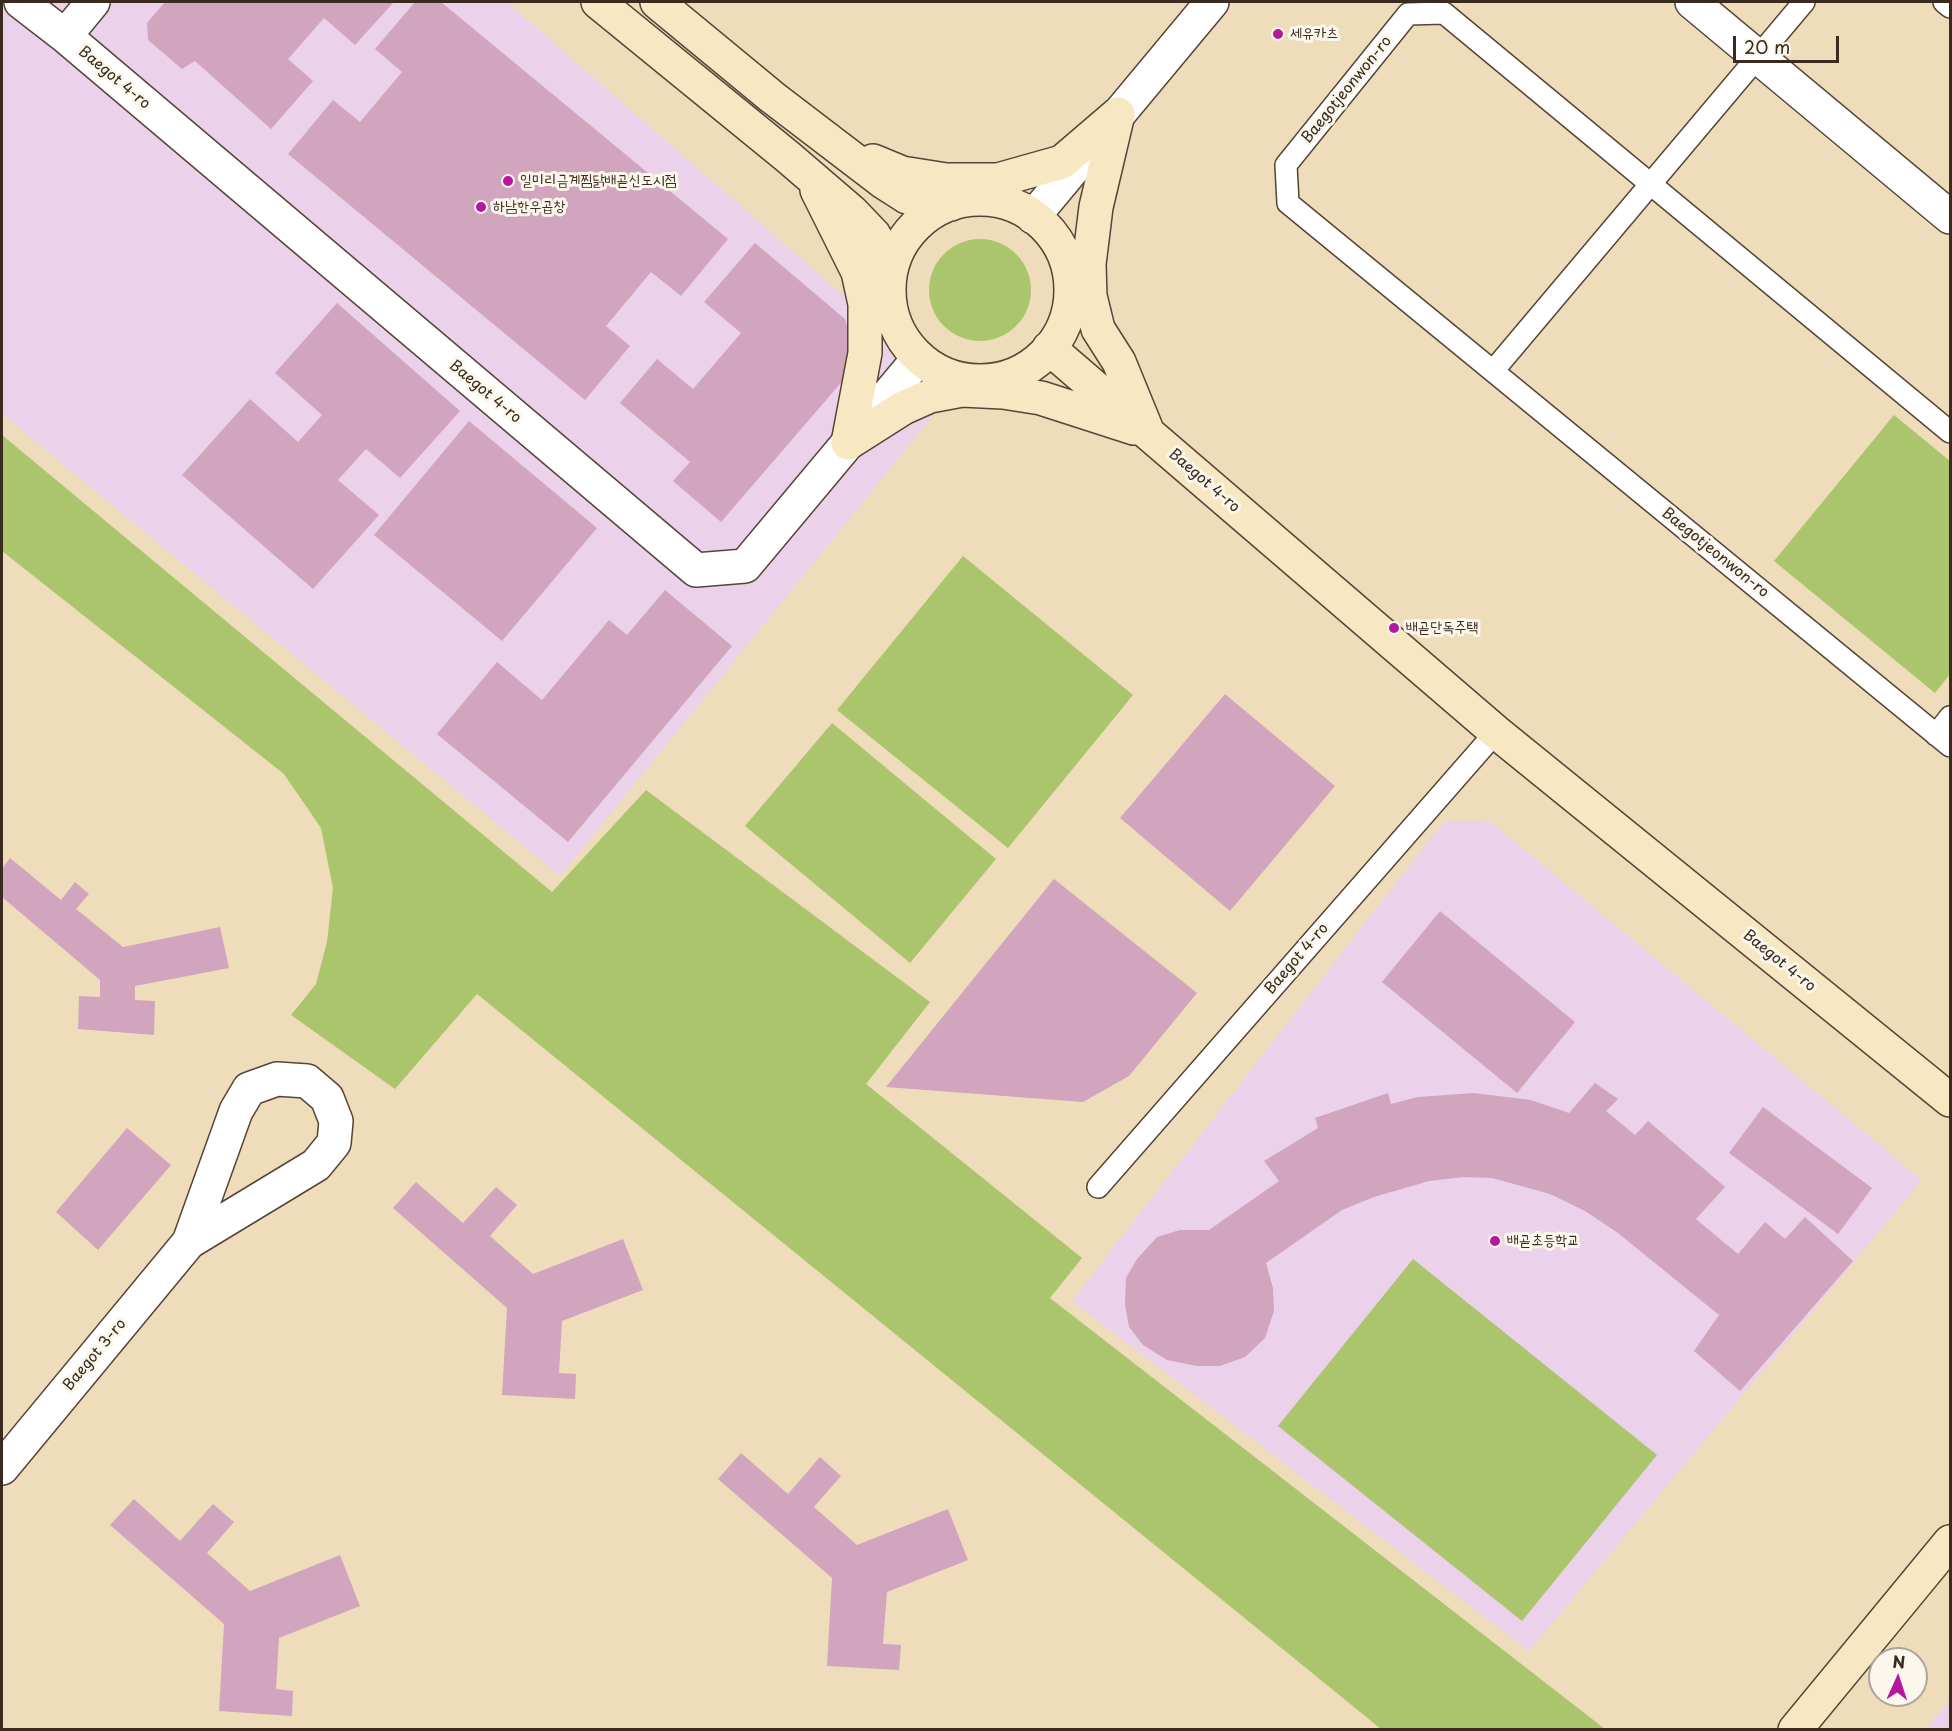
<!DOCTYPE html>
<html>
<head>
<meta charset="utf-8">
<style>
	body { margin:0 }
	#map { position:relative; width:1952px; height:1731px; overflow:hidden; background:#efdcbb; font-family:"Playpen Sans",sans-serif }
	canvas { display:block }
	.frame { position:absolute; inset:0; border:3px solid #3b2a1e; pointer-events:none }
	.north { position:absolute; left:1868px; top:1647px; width:60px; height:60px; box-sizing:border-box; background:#fbf7ec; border:2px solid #aea59a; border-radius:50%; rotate:3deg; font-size:16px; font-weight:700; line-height:24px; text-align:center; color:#3b2a1e }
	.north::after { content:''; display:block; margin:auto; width:21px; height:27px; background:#b5179e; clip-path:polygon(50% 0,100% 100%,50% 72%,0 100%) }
	.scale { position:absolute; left:1733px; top:36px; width:106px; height:27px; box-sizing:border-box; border:3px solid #3b2a1e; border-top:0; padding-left:8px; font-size:18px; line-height:21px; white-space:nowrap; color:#3b2a1e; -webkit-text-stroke:4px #fbf7ec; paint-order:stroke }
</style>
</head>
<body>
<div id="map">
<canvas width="1952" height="1731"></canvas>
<div class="frame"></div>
<div class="north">N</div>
<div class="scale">20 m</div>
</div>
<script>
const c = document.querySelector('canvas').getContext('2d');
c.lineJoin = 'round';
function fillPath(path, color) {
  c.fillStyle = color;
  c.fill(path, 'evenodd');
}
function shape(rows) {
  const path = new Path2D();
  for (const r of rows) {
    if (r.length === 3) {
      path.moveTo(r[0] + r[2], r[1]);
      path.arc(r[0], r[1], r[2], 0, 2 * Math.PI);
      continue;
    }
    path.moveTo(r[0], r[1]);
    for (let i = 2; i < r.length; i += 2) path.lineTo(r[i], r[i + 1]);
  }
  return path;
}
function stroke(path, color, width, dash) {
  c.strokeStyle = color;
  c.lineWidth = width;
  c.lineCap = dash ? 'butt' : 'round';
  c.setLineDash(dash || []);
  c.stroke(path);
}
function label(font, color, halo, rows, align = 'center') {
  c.font = font + ' "Playpen Sans","Poor Story",sans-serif';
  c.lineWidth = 6;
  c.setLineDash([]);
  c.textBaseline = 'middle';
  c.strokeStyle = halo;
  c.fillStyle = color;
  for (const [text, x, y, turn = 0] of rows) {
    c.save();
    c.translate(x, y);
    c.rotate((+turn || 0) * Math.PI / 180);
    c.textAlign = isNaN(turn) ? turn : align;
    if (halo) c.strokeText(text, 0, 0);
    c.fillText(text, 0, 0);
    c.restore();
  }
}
fillPath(shape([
	[2,2,507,2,953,391,560,876,2,414],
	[1444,821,1491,822,1922,1180,1529,1651,1072,1301],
	[1950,1701,1950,1729,1925,1729]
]), '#ecd1ea');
fillPath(shape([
	[980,290,51],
	[1894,415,1950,461,1950,674,1935,693,1774,561],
	[2,435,552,892,646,790,930,1002,866,1084,1082,1258,1050,1298,1605,1729,1381,1729,477,994,395,1089,291,1015,316,984,327,942,333,888,321,828,284,774,2,551],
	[963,556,1133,695,1008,848,837,710],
	[832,723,996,859,910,963,745,826],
	[1413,1259,1657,1455,1522,1621,1278,1426]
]), '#aac56b');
fillPath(shape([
	[165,2,394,2,355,45,324,18,288,59,313,81,271,129,195,61,182,69,148,40,147,23],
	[415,2,441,2,728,239,681,296,651,272,606,326,630,346,585,400,288,154,333,100,360,122,402,72,375,49],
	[755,243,845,319,858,363,721,522,673,481,690,462,620,403,657,359,693,389,741,333,704,302],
	[337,303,460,411,400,478,366,449,338,480,379,515,313,589,182,475,250,399,298,442,322,415,275,373],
	[469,421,597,528,502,641,374,535],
	[665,590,732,646,568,842,437,734,497,662,542,700,609,620,627,635],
	[1225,694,1335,786,1230,911,1120,818],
	[10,858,61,900,75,882,89,894,76,909,123,947,220,927,229,968,135,986,135,1000,155,1001,154,1035,78,1029,79,996,100,997,100,980,2,897,2,869],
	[1054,879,1197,993,1129,1076,1083,1102,886,1087],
	[1440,911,1575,1022,1517,1093,1382,982],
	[1595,1083,1618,1099,1606,1111,1635,1135,1648,1121,1725,1187,1696,1219,1738,1254,1765,1222,1785,1239,1805,1217,1853,1261,1740,1391,1694,1351,1719,1315,1618,1233,1585,1211,1550,1194,1492,1178,1464,1177,1429,1181,1374,1197,1342,1210,1266,1263,1273,1288,1274,1311,1265,1338,1245,1357,1220,1366,1197,1366,1167,1360,1143,1345,1129,1327,1125,1305,1126,1278,1137,1259,1157,1237,1180,1230,1209,1230,1279,1181,1264,1161,1318,1128,1315,1118,1388,1093,1391,1104,1418,1097,1474,1093,1531,1100,1569,1113],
	[1763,1107,1872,1188,1838,1234,1729,1153],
	[127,1128,171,1165,98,1250,56,1212],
	[416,1182,463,1223,496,1187,517,1205,490,1236,533,1274,623,1239,643,1290,562,1321,559,1373,576,1374,575,1399,502,1395,507,1308,393,1208],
	[741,1453,788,1494,820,1457,841,1476,814,1507,857,1545,948,1509,968,1560,887,1592,883,1644,901,1645,899,1670,827,1666,832,1578,718,1479],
	[134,1499,180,1541,213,1504,234,1522,207,1553,250,1591,340,1555,360,1606,279,1638,276,1689,293,1691,292,1716,219,1711,224,1624,110,1525]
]), '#d1a5be');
const lane = shape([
	[1944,2,1950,7],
	[1493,371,1804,2],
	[1950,432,1444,13,1408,14,1286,165,1288,203,1950,746],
	[1936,735,1950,717],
	[1098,1187,1496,732]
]);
const street = shape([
	[21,2,65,36],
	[93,2,65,36,696,570,745,566,919,358],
	[1692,2,1950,217],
	[1033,217,1212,2],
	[2,1468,189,1242,236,1111,249,1089,277,1079,307,1081,327,1098,336,1121,334,1143,316,1165,189,1242]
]);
const secondary = shape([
	[598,2,788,157,852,212,874,235,887,259,890,271],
	[657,2,772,97,882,181,907,197,931,204,951,204],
	[1118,114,1096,207,1089,264,1090,296,1098,329,1119,362,1146,428],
	[873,161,902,173,946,180,998,180,1062,162,1118,114],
	[817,190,858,272,865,304,865,353,848,443],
	[980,290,91],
	[1049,348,1496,732,1950,1100],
	[848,443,903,408,930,396,962,390,1003,392,1041,398,1134,428],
	[1795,1730,1950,1542]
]);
stroke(lane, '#564536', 24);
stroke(street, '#564536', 36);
stroke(secondary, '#564536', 36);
stroke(lane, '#fff', 21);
stroke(street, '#fff', 33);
stroke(secondary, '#f8e7c3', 33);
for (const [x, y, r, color] of [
	[1278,34,6,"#b5179e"],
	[508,181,6,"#b5179e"],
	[481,207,6,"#b5179e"],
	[1394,628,6,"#b5179e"],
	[1495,1241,6,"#b5179e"]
]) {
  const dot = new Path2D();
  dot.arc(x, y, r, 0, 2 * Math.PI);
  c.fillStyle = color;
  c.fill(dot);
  stroke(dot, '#fbf7ec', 2);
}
label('15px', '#3b2a1e', '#fbf7ec', [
	["세유카츠",1290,34],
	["일미리금계찜닭배곧신도시점",520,181],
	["하남한우곱창",493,207],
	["배곧단독주택",1406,628],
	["배곧초등학교",1507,1241]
], 'left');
label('15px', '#3b2a1e', '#fbf7ec', [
	["Baegot 4-ro",114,78,40],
	["Baegotjeonwon-ro",1347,90,-51],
	["Baegot 4-ro",485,392,40],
	["Baegot 4-ro",1204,481,41],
	["Baegotjeonwon-ro",1715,553,39],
	["Baegot 4-ro",1297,959,-49],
	["Baegot 4-ro",1779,961,39],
	["Baegot 3-ro",95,1355,-50]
]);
</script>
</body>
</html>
